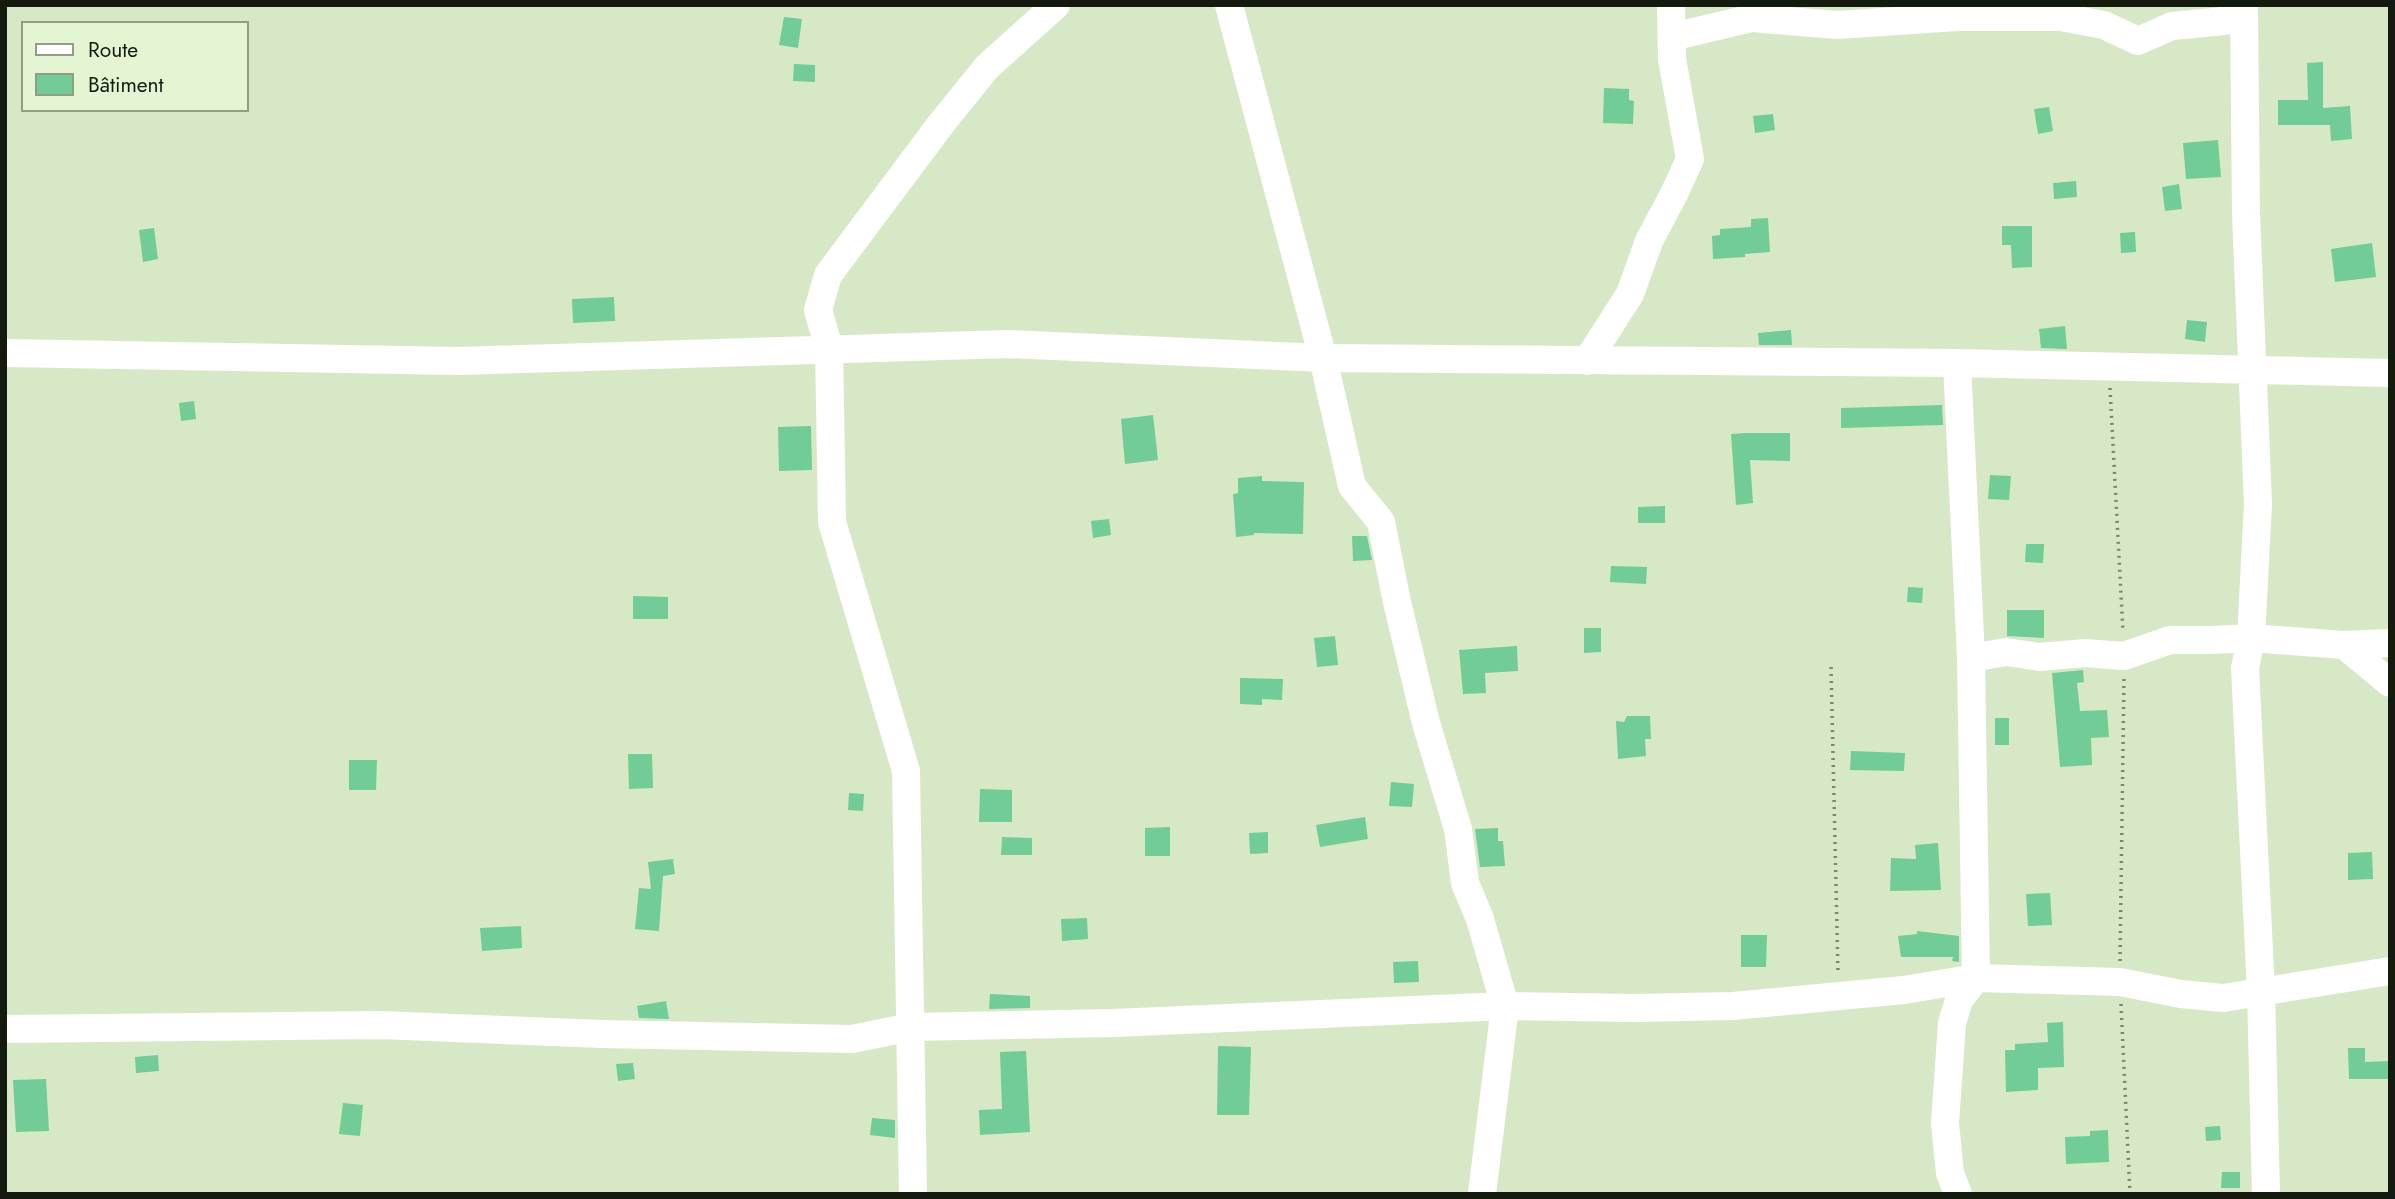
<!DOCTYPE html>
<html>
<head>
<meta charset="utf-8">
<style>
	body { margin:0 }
	#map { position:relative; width:2395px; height:1199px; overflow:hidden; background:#d7e8c6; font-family:Jost,sans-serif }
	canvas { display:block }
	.frame { position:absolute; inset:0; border:7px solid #141a0e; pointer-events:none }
	.legend { position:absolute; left:21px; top:21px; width:228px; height:91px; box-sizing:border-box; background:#e4f5d3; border:2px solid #919d84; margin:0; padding:9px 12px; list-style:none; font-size:21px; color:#141a0e }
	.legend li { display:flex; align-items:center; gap:14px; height:35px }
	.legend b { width:35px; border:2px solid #919d84 }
</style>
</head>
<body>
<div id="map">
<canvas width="2395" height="1199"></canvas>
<div class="frame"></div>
<ul class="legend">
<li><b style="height:9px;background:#fff"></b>Route</li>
<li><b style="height:19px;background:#71cc98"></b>Bâtiment</li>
</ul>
</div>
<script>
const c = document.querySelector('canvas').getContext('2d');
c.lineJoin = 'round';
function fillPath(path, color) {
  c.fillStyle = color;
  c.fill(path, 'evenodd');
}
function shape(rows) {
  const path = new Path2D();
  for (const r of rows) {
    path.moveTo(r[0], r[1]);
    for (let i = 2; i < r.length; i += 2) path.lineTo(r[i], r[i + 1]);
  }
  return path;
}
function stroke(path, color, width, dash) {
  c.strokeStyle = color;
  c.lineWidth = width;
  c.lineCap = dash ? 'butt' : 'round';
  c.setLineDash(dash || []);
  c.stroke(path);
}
fillPath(shape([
	[784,17,802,19,798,48,779,45],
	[2323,62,2323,108,2350,106,2352,139,2331,141,2330,125,2278,125,2278,100,2308,100,2307,63],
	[794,64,815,65,815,82,793,81],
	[1604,88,1629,89,1629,100,1634,101,1633,124,1603,123],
	[2049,107,2053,131,2038,134,2034,109],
	[1773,114,1775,130,1755,133,1753,116],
	[2218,140,2221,177,2186,179,2183,143],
	[2076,181,2077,197,2054,199,2053,183],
	[2179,184,2182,209,2165,211,2162,187],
	[1768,218,1770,252,1745,254,1745,257,1713,259,1712,236,1720,235,1720,229,1751,227,1751,219],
	[2002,226,2032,226,2032,267,2012,268,2011,245,2002,245],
	[154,228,158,259,143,262,139,230],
	[2135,232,2136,252,2121,253,2120,233],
	[2372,243,2376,277,2335,282,2331,249],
	[614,297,615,321,573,323,572,299],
	[2187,320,2207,322,2205,342,2185,339],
	[2065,326,2067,349,2041,348,2039,329],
	[1791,330,1792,345,1759,345,1758,333],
	[194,401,196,419,181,421,179,403],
	[1942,405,1943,425,1841,428,1841,408],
	[1153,415,1158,460,1125,464,1121,419],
	[811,426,812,470,779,471,778,427],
	[1746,433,1790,433,1790,461,1750,460,1753,503,1736,505,1731,434],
	[1990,475,2011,476,2009,500,1988,499],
	[1262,476,1262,481,1304,482,1303,534,1254,533,1254,535,1236,537,1233,494,1238,493,1238,478],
	[1665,506,1665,523,1638,523,1638,507],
	[1109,519,1111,535,1093,538,1091,521],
	[1352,536,1367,536,1372,560,1353,561],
	[2026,544,2044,544,2043,563,2025,562],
	[1611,566,1647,567,1646,584,1610,582],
	[1908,587,1923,588,1922,603,1907,602],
	[633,596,668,597,668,619,633,619],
	[2007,610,2044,610,2044,638,2007,636],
	[1584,628,1601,628,1601,652,1584,653],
	[1335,636,1338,665,1317,667,1314,638],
	[1517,646,1518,671,1485,673,1486,693,1463,694,1459,650],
	[2083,670,2084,682,2077,683,2080,711,2107,710,2109,737,2091,738,2092,765,2060,767,2052,673],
	[1240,678,1283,679,1282,700,1262,699,1262,705,1240,704],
	[1627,716,1650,716,1651,739,1645,739,1646,756,1618,759,1616,721,1624,722],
	[1995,718,2009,718,2009,745,1995,745],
	[1851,751,1905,753,1904,771,1850,770],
	[628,754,652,754,653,788,629,789],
	[349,760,377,760,376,790,349,790],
	[1391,782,1414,784,1412,807,1389,806],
	[980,789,1012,790,1012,822,979,822],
	[849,793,864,794,863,811,848,810],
	[1365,817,1368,839,1320,847,1316,825],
	[1170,827,1170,856,1145,856,1145,828],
	[1498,828,1498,841,1503,841,1505,866,1480,867,1475,829],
	[1268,832,1268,853,1250,854,1249,833],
	[1002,837,1032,838,1032,855,1001,855],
	[1938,843,1941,890,1890,891,1891,858,1916,859,1915,845],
	[2372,852,2373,879,2348,880,2348,853],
	[673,859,675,874,663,876,659,931,635,929,639,888,651,889,648,862],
	[2050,893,2052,925,2028,926,2026,894],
	[1087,918,1088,939,1062,941,1061,919],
	[521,926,522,948,482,951,480,928],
	[1917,931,1959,936,1959,962,1952,961,1953,957,1901,957,1898,936,1917,934],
	[1741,935,1767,935,1766,967,1741,967],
	[1418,961,1419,982,1394,983,1393,962],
	[990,994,1030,996,1030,1008,989,1009],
	[666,1001,669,1019,639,1018,637,1006],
	[2063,1022,2064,1067,2038,1068,2038,1090,2006,1092,2005,1050,2015,1050,2015,1044,2048,1042,2047,1023],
	[1218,1046,1251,1047,1249,1115,1217,1115],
	[2348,1048,2365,1048,2365,1062,2390,1061,2390,1079,2349,1079],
	[1026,1051,1030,1132,980,1135,979,1110,1002,1109,1000,1052],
	[158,1055,159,1071,136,1073,135,1057],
	[633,1063,635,1079,618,1081,616,1064],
	[46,1079,49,1131,16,1132,13,1080],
	[343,1103,363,1105,360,1136,339,1134],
	[872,1118,895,1120,895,1138,870,1135],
	[2220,1126,2221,1140,2206,1141,2205,1127],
	[2108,1130,2109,1162,2066,1164,2065,1137,2090,1136,2090,1131],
	[2222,1172,2240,1172,2240,1188,2221,1188]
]), '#71cc98');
stroke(shape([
	[2110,388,2123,632],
	[1831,667,1838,973],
	[2120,961,2124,678],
	[2121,1004,2130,1194]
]), '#7a866e', 3.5, [2, 5]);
stroke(shape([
	[1229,5,1323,358,1352,486,1381,522,1397,602,1426,723,1458,829,1465,883,1480,919,1505,1006,1482,1194],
	[2244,5,2246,214,2258,504,2251,638,2245,668,2261,991,2266,1194],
	[1672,37,1752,18,1837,25,1957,17,2061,17,2104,25,2138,41,2172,26,2224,21,2241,5],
	[5,353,459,361,1008,344,1323,358,1957,363,2390,373],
	[1587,361,1630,294,1649,241,1674,194,1690,159,1672,59,1671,5],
	[1957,363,1971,658,1976,978,1959,1000,1952,1023,1945,1123,1950,1173,1958,1194],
	[2344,645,2390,683],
	[1971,658,2006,652,2040,657,2085,653,2124,656,2170,640,2210,640,2251,638,2344,645,2390,643],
	[5,1029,381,1025,602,1034,852,1039,911,1027,1114,1023,1505,1006,1634,1008,1733,1006,1904,990,1976,978,2120,982,2181,994,2223,998,2390,971],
	[913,1194,906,771,832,522,829,348,818,310,828,275,941,124,987,67,1056,5]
]), '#fff', 28);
</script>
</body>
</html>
